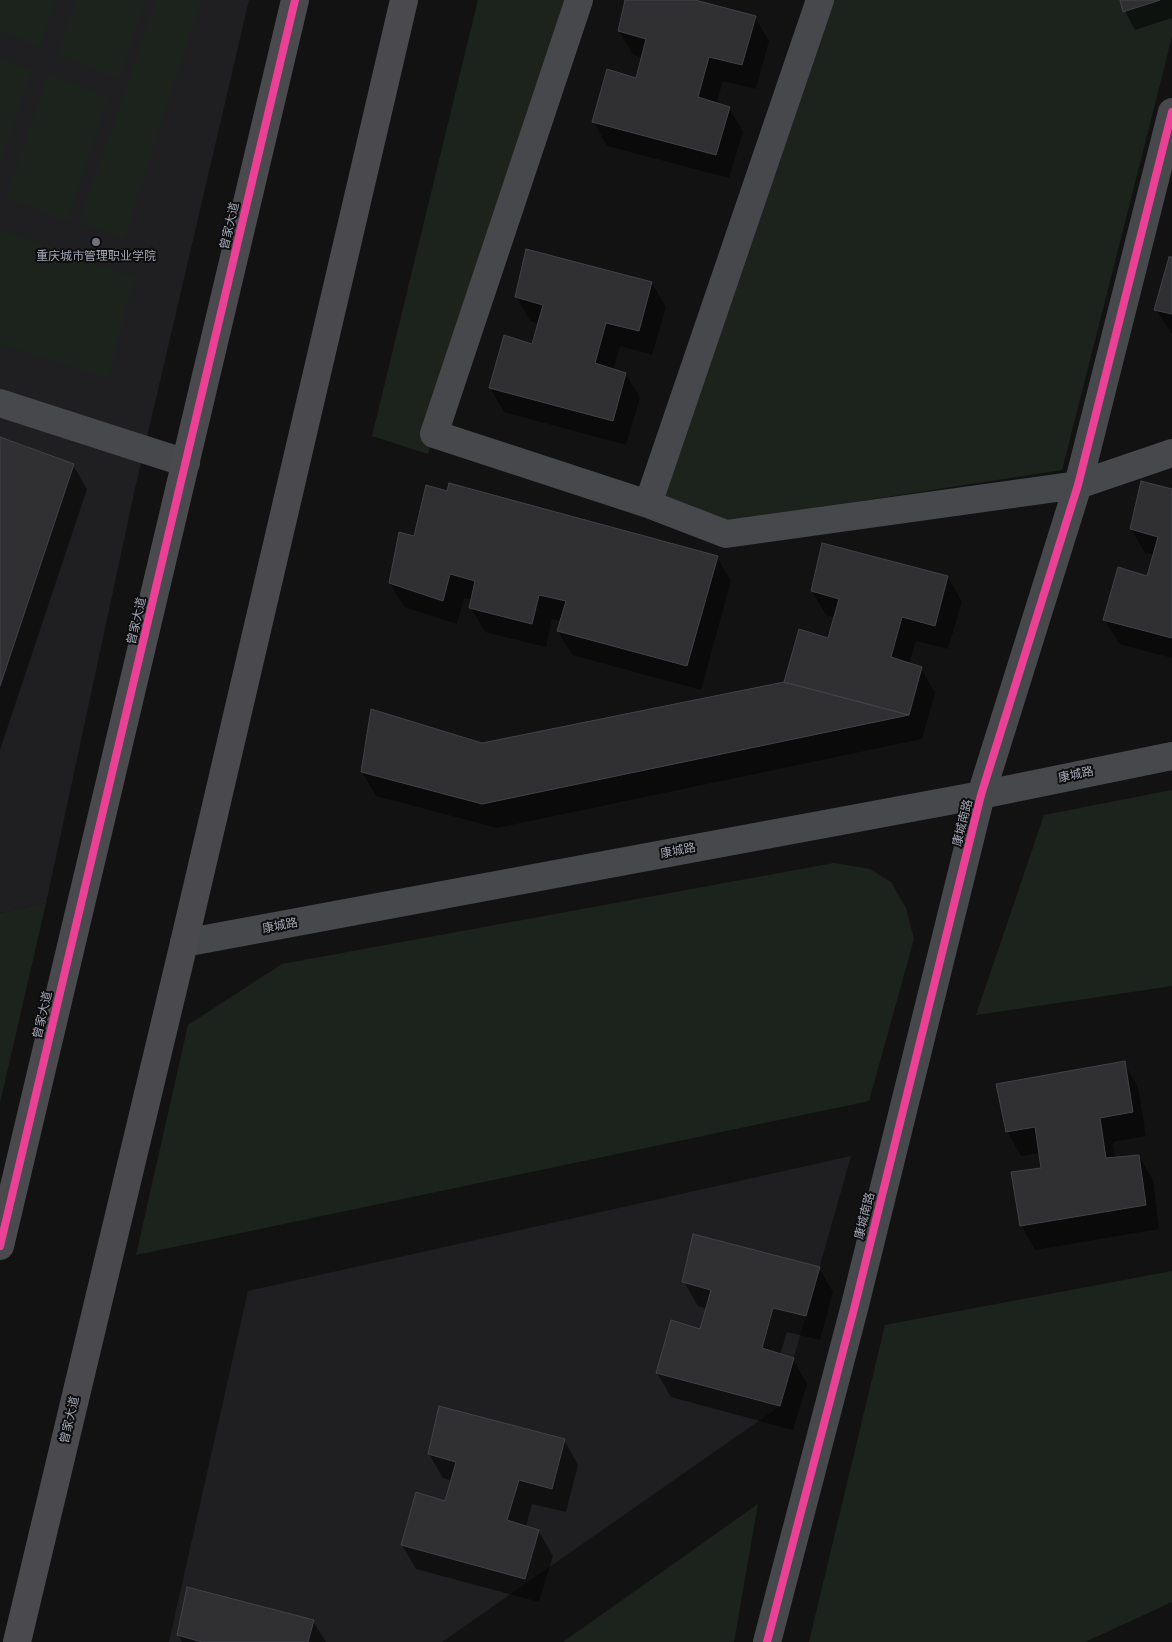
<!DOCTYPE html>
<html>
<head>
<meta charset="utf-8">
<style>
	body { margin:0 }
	canvas { display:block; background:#121213 }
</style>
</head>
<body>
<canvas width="1172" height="1642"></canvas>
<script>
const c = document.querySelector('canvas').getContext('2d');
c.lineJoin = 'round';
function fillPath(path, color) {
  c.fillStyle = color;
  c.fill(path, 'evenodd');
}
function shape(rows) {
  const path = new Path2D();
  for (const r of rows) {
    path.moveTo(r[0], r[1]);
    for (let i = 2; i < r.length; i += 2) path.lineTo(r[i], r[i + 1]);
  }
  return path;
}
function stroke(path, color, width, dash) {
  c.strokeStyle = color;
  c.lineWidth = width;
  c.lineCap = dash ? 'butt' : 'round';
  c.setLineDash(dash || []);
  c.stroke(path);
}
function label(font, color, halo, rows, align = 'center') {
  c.font = font + ' "Fira Sans Condensed","Noto Sans SC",sans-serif';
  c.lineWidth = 4;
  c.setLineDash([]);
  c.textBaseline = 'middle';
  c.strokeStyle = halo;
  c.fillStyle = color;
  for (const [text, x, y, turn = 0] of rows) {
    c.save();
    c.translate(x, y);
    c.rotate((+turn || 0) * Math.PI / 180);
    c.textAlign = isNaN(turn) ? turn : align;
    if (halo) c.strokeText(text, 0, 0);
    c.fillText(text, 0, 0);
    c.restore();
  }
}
fillPath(shape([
	[0,0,249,0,136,484,46,903,0,913],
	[851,1156,780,1406,442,1642,169,1642,248,1291]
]), '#1f1f21');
fillPath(shape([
	[0,0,56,0,40,47,0,31],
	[77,0,145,0,119,79,58,54],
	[157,0,201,0,124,239,79,223],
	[478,0,565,0,428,454,372,436],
	[820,0,1172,0,1172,37,1062,470,711,524,648,504],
	[0,58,32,70,0,164],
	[48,74,108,97,67,222,6,197],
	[0,229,134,277,108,379,0,344],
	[1172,790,1172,986,976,1015,1044,815],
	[834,863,870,869,891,882,906,908,914,939,869,1101,136,1255,188,1025,282,964],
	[46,903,0,1103,0,913],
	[1172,1271,1172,1602,1085,1642,809,1642,885,1325],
	[758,1504,734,1642,563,1642]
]), '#1c231d');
fillPath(shape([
	[627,0,690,0,755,17,769,41,756,89,723,81,716,104,729,108,743,132,729,178,607,146,593,121,636,79,642,58,633,55,619,31],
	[1122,0,1172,0,1172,18,1135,30,1125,11],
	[1172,259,1172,334,1156,310],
	[652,283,666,307,652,355,620,346,613,370,626,374,640,398,626,445,504,412,490,388,533,346,539,324,530,321,516,297],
	[0,438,73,465,87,489,0,750],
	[1172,490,1172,658,1119,644,1105,620,1148,577,1154,555,1145,553,1131,529],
	[415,537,717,557,731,581,701,690,572,655,558,631,562,621,552,619,546,647,485,632,471,608,472,600,464,598,457,624,404,607,390,583],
	[823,544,948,577,962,602,948,649,916,641,909,664,921,668,935,693,922,739,497,828,376,796,362,772,482,744,785,683,829,640,835,618,826,615,812,591],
	[1124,1063,1138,1087,1146,1136,1113,1142,1115,1159,1139,1156,1153,1180,1159,1229,1035,1250,1021,1225,1043,1169,1040,1153,1021,1156,1007,1131],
	[819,1268,833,1292,820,1340,787,1332,780,1355,793,1359,807,1384,793,1430,671,1397,657,1373,700,1330,707,1309,698,1306,684,1282],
	[564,1440,578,1465,566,1512,532,1504,526,1527,539,1532,553,1556,539,1602,416,1569,402,1545,446,1503,452,1481,443,1478,429,1454],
	[313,1621,326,1642,182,1642,178,1634]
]), '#0007');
const building = shape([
	[625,0,695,0,756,16,742,65,709,57,698,97,730,107,716,155,592,122,607,69,636,78,646,39,618,31,625,0],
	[1120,0,1160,0,1123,12,1120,0],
	[526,249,652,282,639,331,606,323,595,363,626,373,613,421,489,388,504,335,532,344,543,305,515,297,526,249],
	[1169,257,1172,257,1172,314,1154,310,1169,257],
	[0,437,74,464,0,686,0,437],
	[1141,481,1172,489,1172,638,1103,620,1118,567,1147,576,1158,537,1130,529,1141,481],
	[449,483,718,556,687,666,557,631,566,601,539,595,532,624,469,608,475,581,450,574,443,601,389,583,399,532,414,536,426,485,447,491,449,483],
	[822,543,948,576,935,626,902,617,891,657,922,667,909,715,784,682,799,629,828,638,839,599,811,591,822,543],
	[784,682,909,715,482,804,361,772,371,709,482,743,784,682],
	[1125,1061,1133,1112,1100,1118,1106,1158,1139,1155,1146,1205,1020,1226,1011,1172,1041,1168,1035,1127,1006,1132,996,1084,1125,1061],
	[693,1234,820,1267,806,1316,773,1308,762,1348,794,1358,780,1406,656,1373,671,1320,700,1329,711,1290,682,1282,693,1234],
	[439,1406,565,1439,552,1489,519,1480,507,1520,539,1530,525,1579,401,1545,416,1492,445,1501,456,1462,428,1454,439,1406],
	[187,1587,314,1620,308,1642,202,1642,177,1635,187,1587]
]);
fillPath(building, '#303032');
stroke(building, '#414247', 1);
stroke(shape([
	[579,0,434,434,648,504],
	[820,0,648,504,726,534,1078,485,1172,453],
	[0,403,186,463],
	[184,943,981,795,1172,756],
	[767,1642,855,1305,981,795,1078,485,1172,112]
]), '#46484c', 28);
stroke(shape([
	[0,1246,295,0],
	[17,1642,184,943,404,0]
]), '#49494e', 28);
stroke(shape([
	[0,1246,295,0],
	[767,1642,855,1305,981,795,1078,485,1172,112]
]), '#ea4096', 8);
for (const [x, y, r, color] of [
	[96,242,5,"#70737c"]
]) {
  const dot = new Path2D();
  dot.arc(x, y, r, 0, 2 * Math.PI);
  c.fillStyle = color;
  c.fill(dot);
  stroke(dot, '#0d0d0e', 2);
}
label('12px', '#a2a7b5', '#0d0d0e', [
	["曾家大道",230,226,-77],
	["曾家大道",137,621,-77],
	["康城路",1076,775,-12],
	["康城南路",963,823,-76],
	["康城路",678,851,-11],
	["康城路",280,926,-11],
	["曾家大道",43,1015,-77],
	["康城南路",865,1216,-76],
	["曾家大道",70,1420,-77]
]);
label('12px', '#a2a7b5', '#0d0d0e', [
	["重庆城市管理职业学院",96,257]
]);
</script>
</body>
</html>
